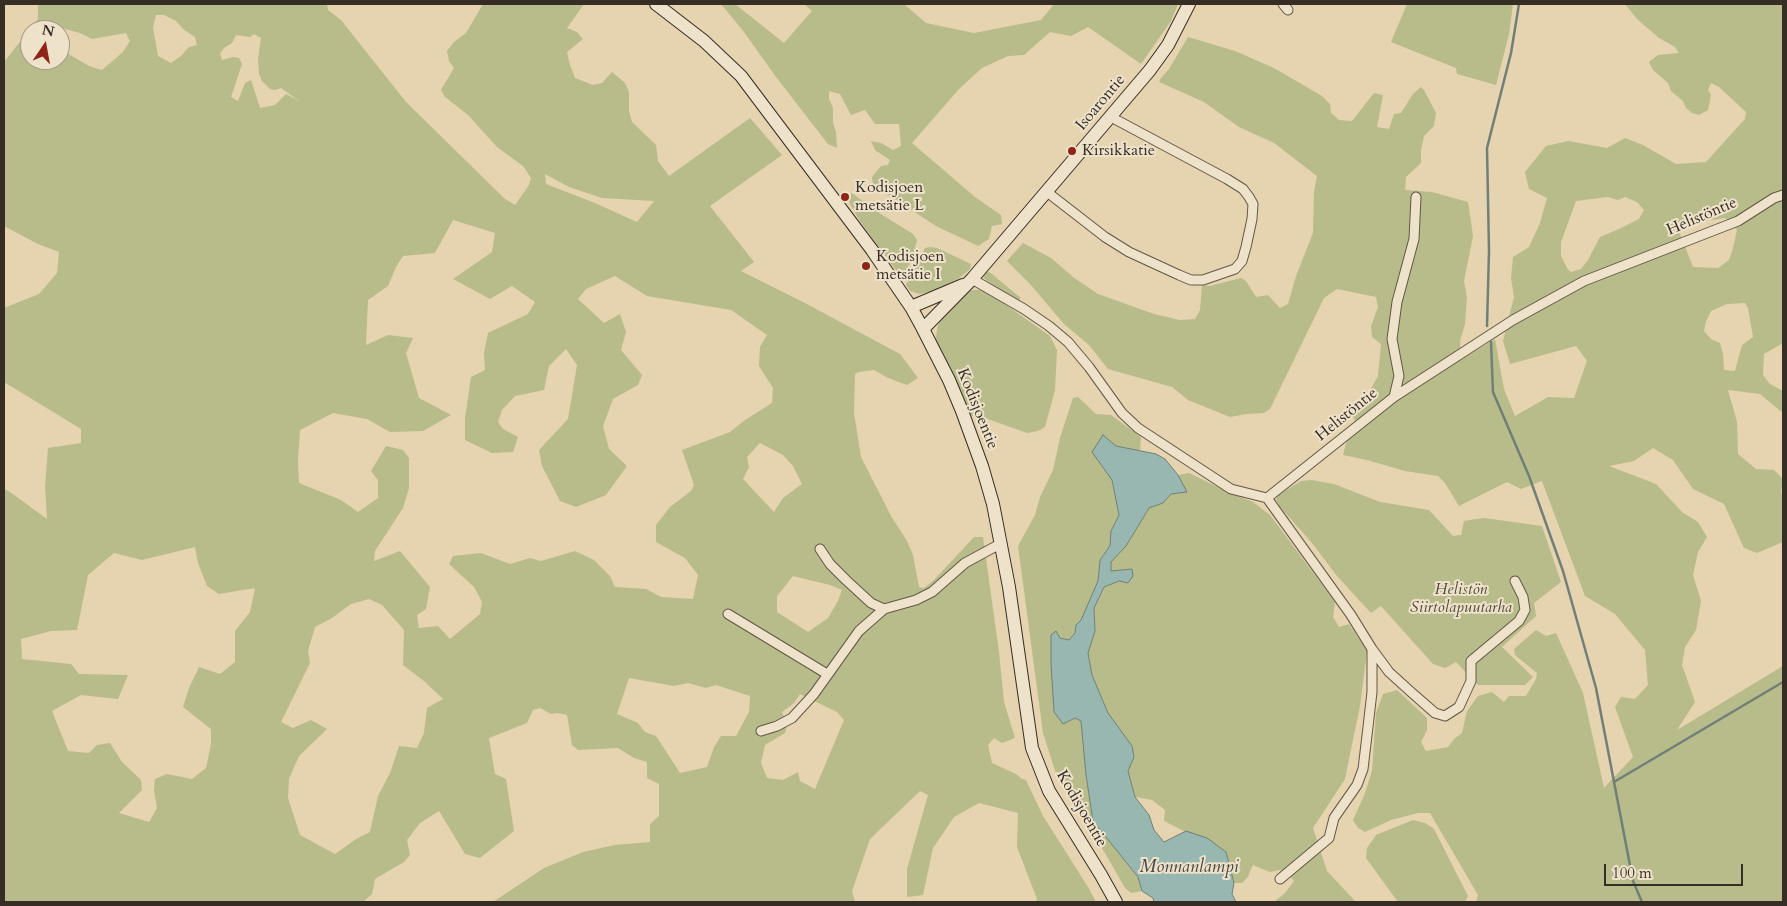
<!DOCTYPE html>
<html>
<head>
<meta charset="utf-8">
<style>
	body { margin:0 }
	#map { position:relative; width:1787px; height:906px; overflow:hidden; background:#e6d3af; font-family:Cardo,serif }
	canvas { display:block }
	.frame { position:absolute; inset:0; border:5px solid #362e24; pointer-events:none }
	.north { position:absolute; left:20px; top:20px; width:50px; height:50px; box-sizing:border-box; background:#efe2cb; border:1px solid #a59a88; border-radius:50%; rotate:12deg; font-size:14px; font-weight:700; line-height:20px; text-align:center; color:#362e24 }
	.north::after { content:''; display:block; margin:auto; width:18px; height:22px; background:#8f2418; clip-path:polygon(50% 0,100% 100%,50% 72%,0 100%) }
	.scale { position:absolute; left:1604px; top:864px; width:139px; height:22px; box-sizing:border-box; border:2px solid #362e24; border-top:0; padding-left:6px; font-size:15px; line-height:18px; white-space:nowrap; color:#362e24; -webkit-text-stroke:4px #efe2cb; paint-order:stroke }
</style>
</head>
<body>
<div id="map">
<canvas width="1787" height="906"></canvas>
<div class="frame"></div>
<div class="north">N</div>
<div class="scale">100 m</div>
</div>
<script>
const c = document.querySelector('canvas').getContext('2d');
c.lineJoin = 'round';
function fillPath(path, color) {
  c.fillStyle = color;
  c.fill(path, 'evenodd');
}
function shape(rows) {
  const path = new Path2D();
  for (const r of rows) {
    path.moveTo(r[0], r[1]);
    for (let i = 2; i < r.length; i += 2) path.lineTo(r[i], r[i + 1]);
  }
  return path;
}
function stroke(path, color, width, dash) {
  c.strokeStyle = color;
  c.lineWidth = width;
  c.lineCap = dash ? 'butt' : 'round';
  c.setLineDash(dash || []);
  c.stroke(path);
}
function label(font, color, halo, rows, align = 'center') {
  c.font = font + ' Cardo,serif';
  c.lineWidth = 4;
  c.setLineDash([]);
  c.textBaseline = 'middle';
  c.strokeStyle = halo;
  c.fillStyle = color;
  for (const [text, x, y, turn = 0] of rows) {
    c.save();
    c.translate(x, y);
    c.rotate((+turn || 0) * Math.PI / 180);
    c.textAlign = isNaN(turn) ? turn : align;
    if (halo) c.strokeText(text, 0, 0);
    c.fillText(text, 0, 0);
    c.restore();
  }
}
fillPath(shape([
	[38,4,327,4,328,10,341,20,406,102,505,199,515,205,529,185,531,178,523,166,497,147,468,115,445,97,441,90,454,68,449,61,447,51,454,42,466,33,483,4,584,4,567,28,577,32,583,39,567,52,570,65,575,78,593,85,602,83,612,72,625,83,629,92,629,111,632,122,656,145,658,161,669,176,750,118,782,155,710,206,754,262,741,271,803,302,900,354,918,378,907,385,888,378,874,370,859,372,855,374,854,413,861,457,891,516,907,541,913,555,919,587,924,588,934,580,974,537,983,537,999,652,1004,702,1015,738,1002,743,994,738,988,745,992,763,1016,774,1022,779,1026,780,1043,816,1088,887,1096,902,1036,902,1037,899,1017,847,1018,813,979,803,954,817,933,848,923,895,907,897,907,869,928,795,920,791,870,839,852,891,855,902,625,902,582,901,579,902,493,902,544,868,583,852,615,845,650,842,650,824,659,816,659,784,647,778,647,762,634,758,618,748,578,750,572,745,567,715,558,713,551,714,540,708,533,710,527,723,489,738,495,774,506,779,514,831,480,858,465,854,439,811,420,823,407,840,410,855,404,862,375,879,372,894,363,902,4,902,4,489,10,492,47,519,45,486,48,448,81,443,81,429,4,382,4,308,39,294,57,273,59,252,38,244,4,226,4,62,38,19],
	[156,15,164,15,176,21,183,29,195,37,197,45,189,47,181,56,171,63,158,56,153,28],
	[54,26,80,33,92,39,126,33,130,41,123,52,102,70,89,66,60,49,60,60,30,60,30,30,49,30],
	[254,34,261,38,258,59,259,74,262,81,270,89,275,90,281,88,299,101,286,94,275,105,260,108,251,80,245,83,238,101,231,97,242,64,239,58,233,57,222,60,220,54,224,48,232,43,236,35,250,37],
	[545,174,569,187,602,198,654,201,637,222,595,203,546,184],
	[453,220,495,233,492,252,453,279,490,299,512,286,535,302,528,314,488,333,484,353,485,370,471,377,465,418,465,440,492,453,513,452,518,437,503,429,498,422,502,410,515,396,544,390,549,366,566,349,577,365,568,419,539,450,542,466,560,501,576,507,606,495,627,466,609,449,603,426,613,399,638,385,642,375,621,350,626,332,620,314,604,323,578,299,586,289,615,276,647,296,731,310,767,335,760,347,759,366,773,388,772,403,745,420,730,432,682,450,694,485,691,491,670,507,656,525,656,542,685,558,698,575,693,599,661,597,646,589,615,587,610,576,594,560,575,551,541,561,530,558,510,564,481,553,453,556,449,564,474,587,482,602,480,614,450,639,438,626,419,628,417,615,426,609,430,587,400,551,374,561,375,551,403,508,409,488,409,458,403,450,386,446,371,471,378,480,378,498,358,512,341,500,299,483,298,460,300,430,333,413,367,419,390,432,423,431,451,415,419,398,406,353,413,338,388,335,366,345,368,300,388,286,396,267,403,256,435,253],
	[760,443,783,455,793,466,802,484,783,498,774,512,743,479,749,467,747,457],
	[195,547,198,563,207,586,219,594,255,588,250,612,235,631,235,662,220,674,199,667,189,688,183,707,211,729,211,744,206,768,192,779,167,774,155,779,154,790,157,808,149,822,119,813,142,790,141,780,122,762,110,743,97,745,89,753,68,751,52,711,81,695,118,699,128,675,79,674,71,664,22,659,21,639,51,631,77,630,88,575,114,553,142,560],
	[793,576,830,585,842,590,838,601,828,618,808,632,777,612,777,596],
	[369,599,382,605,404,630,403,665,424,681,443,699,427,708,424,733,417,748,399,746,390,773,378,796,370,832,356,839,335,854,300,835,288,798,289,779,299,756,327,729,311,720,293,728,281,722,310,663,308,651,315,627,332,618,351,604],
	[629,678,674,686,688,683,706,688,716,685,750,696,749,712,736,736,721,736,714,747,707,767,680,773,656,736,645,732,638,723,617,714],
	[800,694,837,712,844,720,815,789,800,781,798,772,783,780,767,778,761,763,765,745,785,733,787,726,782,712,794,703],
	[721,4,735,4,784,43,812,11,804,4,904,4,926,23,974,33,1041,20,1054,4,1178,4,1171,21,1141,64,1088,27,1071,36,1050,32,1024,55,1008,56,982,68,959,89,912,143,975,197,1001,215,1002,224,992,226,989,239,978,246,936,226,873,185,872,177,881,166,888,165,890,160,875,150,871,141,881,143,893,150,901,146,899,124,875,124,865,110,851,115,840,94,829,91,829,99,833,108,833,123,836,132,837,148,828,144,776,77,744,32],
	[1407,4,1513,4,1509,34,1496,85,1457,74,1456,68,1391,42],
	[1625,4,1783,4,1783,343,1764,354,1763,375,1770,384,1783,391,1783,413,1760,394,1728,390,1737,422,1738,454,1756,469,1774,470,1783,479,1781,492,1783,497,1783,542,1757,553,1744,548,1724,504,1693,489,1673,460,1653,448,1634,461,1609,466,1656,484,1682,512,1698,522,1707,537,1698,552,1693,575,1701,601,1696,630,1685,647,1682,665,1695,702,1677,730,1783,666,1783,902,1476,902,1478,895,1430,813,1418,813,1391,820,1365,832,1358,828,1353,820,1365,793,1372,771,1376,713,1383,694,1397,690,1427,718,1427,730,1421,742,1426,751,1448,747,1454,739,1462,733,1467,711,1478,696,1492,692,1504,702,1509,696,1526,696,1536,679,1537,673,1515,655,1514,649,1536,630,1546,636,1556,633,1583,693,1604,788,1633,757,1615,707,1621,697,1635,699,1648,685,1645,650,1615,614,1585,596,1542,481,1521,489,1507,482,1459,506,1445,483,1438,476,1405,471,1367,460,1343,455,1347,440,1359,429,1352,414,1369,392,1378,376,1381,344,1372,337,1371,326,1378,307,1376,297,1337,289,1324,298,1270,409,1264,413,1246,414,1230,417,1188,400,1172,387,1108,369,1089,345,1063,323,1031,285,1007,261,1023,243,1051,258,1073,277,1098,294,1154,314,1180,320,1195,319,1200,310,1202,285,1210,286,1241,278,1246,281,1256,297,1268,295,1280,308,1288,304,1296,276,1313,233,1314,192,1317,176,1274,143,1239,127,1204,102,1159,82,1161,78,1169,69,1188,37,1235,51,1274,68,1322,96,1330,104,1331,113,1339,120,1352,121,1374,93,1383,95,1377,127,1389,129,1394,114,1401,113,1413,94,1421,87,1424,90,1436,113,1434,126,1424,136,1421,150,1421,163,1406,177,1405,190,1432,192,1468,202,1473,236,1464,281,1467,297,1465,324,1460,341,1461,360,1495,339,1504,389,1515,416,1548,397,1574,398,1587,361,1576,346,1510,364,1503,341,1514,297,1511,278,1513,257,1529,247,1540,223,1547,198,1529,189,1525,172,1546,146,1568,141,1607,148,1625,138,1643,145,1676,164,1706,162,1745,119,1746,112,1719,87,1711,83,1708,90,1711,95,1708,110,1699,115,1692,113,1686,108,1683,101,1671,91,1668,83,1653,70,1649,62,1658,55,1679,53,1675,47,1659,38,1637,19],
	[1608,197,1618,200,1625,197,1637,202,1644,210,1639,219,1619,229,1600,237,1588,260,1581,269,1571,272,1567,268,1561,256,1561,242,1576,201],
	[1725,218,1737,230,1733,248,1729,260,1718,268,1693,267,1678,229,1698,222],
	[1745,303,1748,308,1753,337,1742,345,1735,371,1724,370,1723,354,1720,343,1711,339,1704,331,1706,321,1711,311,1727,304],
	[852,193,876,211,913,234,917,240,912,259,904,275,898,273,859,220,848,200],
	[930,247,937,248,971,264,970,269,958,279,933,291,920,294,910,291,906,285,925,248],
	[987,271,992,274,1016,294,1020,297,1020,301,1017,302,986,280,982,276],
	[971,290,982,290,989,293,1050,336,1057,350,1055,390,1045,427,1038,431,1027,433,988,419,968,415,937,347,936,337,938,325,944,313],
	[1078,397,1096,414,1111,415,1141,437,1140,451,1116,446,1112,480,1119,515,1111,531,1110,546,1100,560,1098,581,1081,620,1076,625,1075,633,1069,640,1060,638,1075,718,1081,721,1086,775,1093,821,1138,877,1142,891,1131,893,1125,888,1105,853,1076,810,1056,774,1043,733,1018,546,1035,515,1040,497,1053,470,1060,438,1073,398],
	[1189,473,1222,489,1253,502,1270,515,1335,602,1333,617,1339,627,1349,624,1367,651,1360,706,1345,779,1313,828,1327,871,1356,902,1274,902,1285,893,1294,881,1287,872,1279,870,1270,872,1253,865,1250,871,1248,877,1242,883,1234,883,1226,852,1164,821,1165,810,1152,800,1135,797,1128,771,1134,757,1119,729,1108,713,1092,675,1088,653,1095,631,1094,608,1104,587,1119,581,1132,569,1110,571,1111,562,1126,546,1149,508,1163,503,1171,494,1187,492,1178,475],
	[1312,480,1334,484,1380,502,1429,510,1453,536,1461,535,1464,521,1476,519,1484,518,1542,526,1561,582,1534,603,1536,616,1502,647,1533,677,1525,685,1478,685,1456,662,1445,668,1433,664,1381,606,1371,613,1337,576,1312,543,1281,508,1276,500,1278,495,1301,481],
	[1413,820,1425,823,1434,829,1468,896,1465,902,1398,902,1366,858,1367,848,1376,835]
]), '#b7bc8a');
const water = shape([
	[1103,435,1116,446,1156,454,1165,459,1178,475,1187,492,1171,494,1163,503,1149,508,1126,546,1111,562,1111,571,1132,569,1133,576,1128,583,1119,581,1104,587,1094,608,1095,631,1088,653,1092,675,1108,713,1132,746,1134,757,1128,771,1135,797,1149,815,1154,830,1164,842,1186,831,1207,838,1226,852,1234,883,1232,894,1236,902,1154,902,1153,898,1142,891,1138,877,1093,821,1086,775,1081,721,1075,718,1063,724,1054,712,1051,664,1051,635,1056,631,1060,638,1069,640,1075,633,1076,625,1081,620,1098,581,1100,560,1110,546,1111,531,1119,515,1112,480,1092,452,1103,435]
]);
fillPath(water, '#97b7b0');
stroke(water, '#708078', 1);
stroke(shape([
	[1487,326,1489,251,1487,148,1511,53,1519,4],
	[1491,342,1493,392,1529,476,1563,571,1596,688,1633,881,1642,902],
	[1614,782,1783,682]
]), '#708078', 2.5);
const street = shape([
	[1283,4,1288,10],
	[1047,192,1105,237,1129,252,1179,275,1191,280,1203,280,1235,269,1242,261,1246,247,1252,219,1253,204,1249,197,1243,189,1227,179,1111,117],
	[972,279,1024,309,1049,326,1068,342,1089,367,1122,413,1138,428,1231,489,1267,498,1394,397,1513,320,1584,281,1738,221,1774,198,1783,195],
	[1394,397,1399,376,1392,339,1397,302,1414,239,1416,197],
	[1267,498,1351,615,1372,649,1372,692,1368,727,1363,769,1357,785,1334,818,1329,838,1280,879],
	[820,549,830,564,846,580,871,603,884,609],
	[728,614,827,674],
	[1372,649,1389,672,1411,692,1435,713,1445,716,1459,707,1471,681,1471,661,1519,621,1525,610,1523,597,1515,581],
	[761,731,777,726,792,718,814,694,859,631,884,609,916,600,932,592,965,563,1000,544]
]);
const secondary = shape([
	[656,4,704,41,741,76,872,250,911,307,923,329,949,380,962,411,982,466,993,504,1009,587,1032,748,1049,791,1101,875,1116,902],
	[911,307,963,285],
	[923,329,972,279,1150,70,1168,45,1189,4]
]);
stroke(street, '#625747', 11);
stroke(secondary, '#362e24', 14);
stroke(street, '#efe2cb', 9);
stroke(secondary, '#efe2cb', 12);
for (const [x, y, r, color] of [
	[1072,151,5,"#8f2418"],
	[845,197,5,"#8f2418"],
	[866,266,5,"#8f2418"]
]) {
  const dot = new Path2D();
  dot.arc(x, y, r, 0, 2 * Math.PI);
  c.fillStyle = color;
  c.fill(dot);
  stroke(dot, '#efe2cb', 2);
}
label('16px', '#362e24', '#efe2cb', [
	["Isoarontie",1101,103,-50],
	["Helistöntie",1702,217,-23],
	["Kodisjoentie",977,409,68],
	["Helistöntie",1347,415,-39],
	["Kodisjoentie",1081,809,60]
]);
label('16px', '#362e24', '#efe2cb', [
	["Kirsikkatie",1082,151],
	["Kodisjoen",855,188],
	["metsätie L",855,206],
	["Kodisjoen",876,257],
	["metsätie I",876,275]
], 'left');
label('italic 16px', '#504a38', '#efe2cb', [
	["Helistön",1461,590],
	["Siirtolapuutarha",1461,608]
]);
label('italic 18px', '#494940', '#efe2cb', [
	["Monnanlampi",1189,868]
]);
</script>
</body>
</html>
